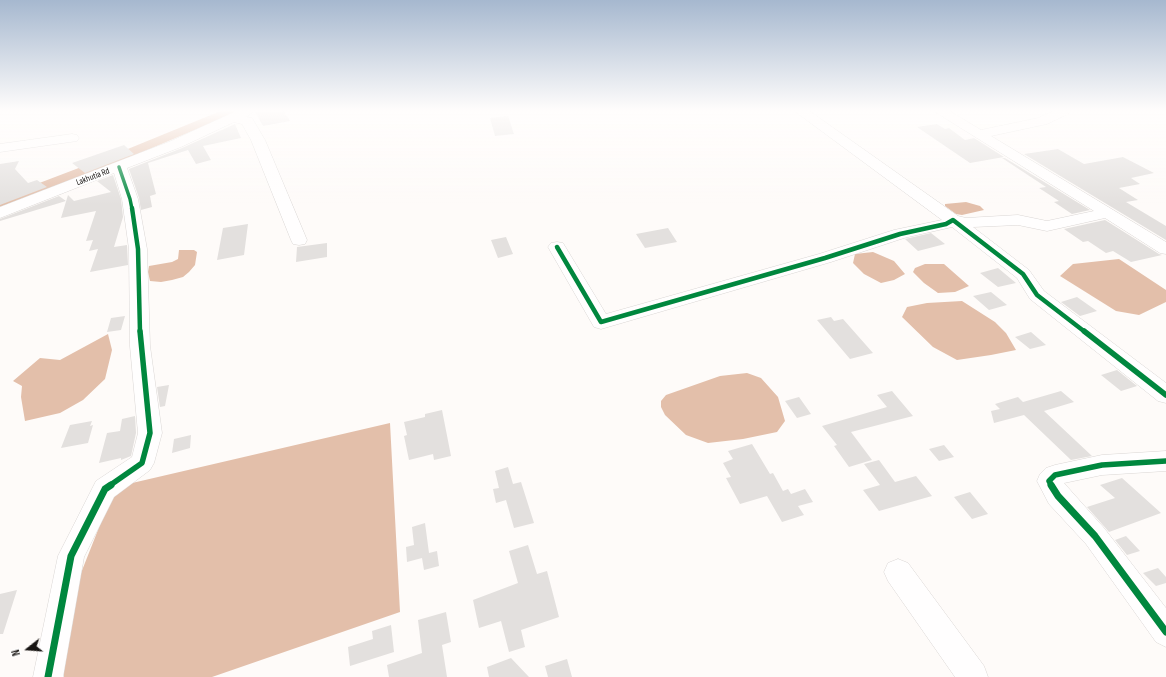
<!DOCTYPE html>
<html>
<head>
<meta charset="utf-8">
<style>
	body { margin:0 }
	#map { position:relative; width:1166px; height:677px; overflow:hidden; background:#fefbf9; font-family:"Sofia Sans Condensed",sans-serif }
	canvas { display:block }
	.north { position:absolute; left:8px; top:629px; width:40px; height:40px; -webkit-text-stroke:3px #fff; paint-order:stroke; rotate:253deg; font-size:11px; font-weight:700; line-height:16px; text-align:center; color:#171412 }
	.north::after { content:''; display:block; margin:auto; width:14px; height:18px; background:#171412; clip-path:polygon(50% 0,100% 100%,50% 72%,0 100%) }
</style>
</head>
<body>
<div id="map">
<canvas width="1166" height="677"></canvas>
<div class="north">N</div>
</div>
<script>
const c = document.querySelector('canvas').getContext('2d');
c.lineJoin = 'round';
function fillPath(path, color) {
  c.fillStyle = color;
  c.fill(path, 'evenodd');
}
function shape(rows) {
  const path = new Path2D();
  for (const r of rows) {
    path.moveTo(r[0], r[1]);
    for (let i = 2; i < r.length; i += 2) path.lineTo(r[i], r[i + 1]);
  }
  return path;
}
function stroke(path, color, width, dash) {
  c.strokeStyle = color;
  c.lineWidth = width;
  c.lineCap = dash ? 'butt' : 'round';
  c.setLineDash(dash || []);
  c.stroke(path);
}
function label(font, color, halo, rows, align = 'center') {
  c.font = font + ' "Sofia Sans Condensed",sans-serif';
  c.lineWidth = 3.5;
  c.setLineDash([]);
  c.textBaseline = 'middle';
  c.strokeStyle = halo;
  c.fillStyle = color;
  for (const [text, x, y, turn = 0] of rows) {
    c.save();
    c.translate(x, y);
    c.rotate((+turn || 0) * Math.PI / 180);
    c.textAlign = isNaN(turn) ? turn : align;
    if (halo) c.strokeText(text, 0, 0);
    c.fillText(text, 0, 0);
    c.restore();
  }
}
fillPath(shape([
	[966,202,980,206,984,210,962,215,956,214,945,206,945,204],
	[179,250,194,250,197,252,195,265,189,272,183,277,172,280,161,282,150,281,148,272,149,266,172,262,178,259],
	[873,252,894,261,905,274,894,280,881,283,864,274,853,263,855,254],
	[1119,259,1166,290,1166,302,1139,315,1116,311,1060,276,1073,264],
	[925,264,944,264,969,286,955,292,938,293,924,283,913,272,915,268],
	[962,301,995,322,1006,333,1016,350,991,355,957,360,933,347,902,317,907,307,927,303],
	[108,334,112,350,105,379,83,400,60,413,25,421,21,397,22,386,13,381,40,358,60,360],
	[747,373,761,378,778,397,785,421,777,432,743,439,708,443,686,435,665,415,661,407,661,401,666,395,720,376],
	[390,423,400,612,212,677,64,677,62,621,115,487]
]), '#e3bfaa');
fillPath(shape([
	[223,110,238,110,237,112,126,159,0,207,0,198,118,153,223,110]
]), '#e3bfaa');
fillPath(shape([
	[257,110,283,110,290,121,263,126,255,112],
	[508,116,514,134,495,136,490,118],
	[235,124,241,138,203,146,211,160,196,164,188,150,148,163,156,194,150,196,152,207,141,210,139,198,129,169,182,148],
	[937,124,945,129,949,128,965,140,974,138,1004,157,970,163,917,127],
	[124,145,134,154,85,173,72,163],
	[1058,149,1084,164,1123,157,1154,173,1131,178,1140,184,1119,188,1138,200,1126,202,1166,226,1166,240,1024,154],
	[1002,158,1005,158,1090,210,1072,214,1054,202,1059,201,1039,188,1046,187],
	[19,161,15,169,28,183,37,180,47,187,0,205,0,164],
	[113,175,121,199,123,217,114,247,127,245,128,265,90,272,98,249,89,251,93,240,86,241,96,211,61,218,68,195,74,201,111,192,97,181],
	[59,196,66,201,0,221,0,219],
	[1105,220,1159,254,1162,255,1131,262,1113,251,1106,253,1088,241,1083,242,1064,229],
	[248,224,244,255,217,260,223,228],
	[668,228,677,242,645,248,636,234],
	[931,233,945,244,918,251,905,239],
	[506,237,513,254,498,258,491,240],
	[327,243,327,257,296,262,297,247],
	[998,268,1016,283,998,287,980,273],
	[991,292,1007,305,989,310,973,296],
	[1077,297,1097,311,1080,316,1061,302],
	[125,316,121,330,107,332,111,318],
	[831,317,834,321,843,319,873,353,850,359,817,320],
	[1031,332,1046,345,1030,349,1015,337],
	[1117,370,1137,386,1121,391,1101,375],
	[169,385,165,406,160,407,157,387],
	[892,391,913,416,851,432,872,460,849,467,834,446,837,445,822,426,887,407,877,395],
	[1061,391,1074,402,1044,411,1092,456,1071,460,1024,415,994,423,991,411,1000,409,995,404,1018,397,1023,402],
	[799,397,811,414,797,418,785,401],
	[442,410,451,456,434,460,433,454,409,460,404,436,407,435,404,422,425,417,425,414],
	[135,416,136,433,131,456,121,460,121,458,99,463,107,433,120,431,122,419],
	[92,421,90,426,93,425,88,443,61,448,70,425],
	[191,435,190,448,172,453,174,439],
	[752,444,770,474,773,473,783,491,788,489,791,494,805,489,813,502,798,506,804,515,782,522,767,496,740,504,726,478,731,477,723,463,733,459,728,451],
	[944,445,954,457,939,461,929,449],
	[879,460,895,482,916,476,932,496,879,511,863,490,880,485,864,464],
	[508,467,513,484,521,482,534,523,514,528,506,500,496,503,493,489,499,488,495,471],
	[1122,478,1161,513,1109,532,1087,507,1115,498,1100,485],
	[970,492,988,514,972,519,954,497],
	[425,523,429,553,437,551,439,566,424,570,422,558,407,562,406,547,414,545,412,527],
	[1126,536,1140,551,1127,555,1115,540],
	[528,545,537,574,547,571,559,617,521,630,525,647,509,652,501,621,479,628,473,600,518,583,509,551],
	[1158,568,1166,577,1166,583,1156,586,1143,573],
	[17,590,3,634,0,634,0,594],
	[446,612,451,642,442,645,447,677,389,677,387,665,422,653,418,620],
	[391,625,394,652,350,666,348,647,373,639,372,631],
	[511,658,529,677,489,677,487,667],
	[567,659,572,677,548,677,545,666]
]), '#e3e0de');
const minor = shape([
	[239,110,256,110,246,117,252,118,265,140,307,240,305,244,299,245,293,244,291,240,251,140,242,124,234,122,181,147,127,168,138,199,147,249,150,346,162,433,154,463,150,470,114,497,84,557,63,677,33,677,58,556,96,481,132,457,138,433,130,346,129,249,122,199,114,173,0,218,0,207,171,141,239,110],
	[793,110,808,110,958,216,966,218,1018,215,1047,221,1094,211,932,110,948,110,981,130,1038,118,1055,110,1072,110,1070,113,1047,124,991,136,1166,242,1166,254,1160,253,1105,218,1047,231,1018,225,973,227,1029,270,1044,291,1166,383,1166,403,1158,401,1030,299,1017,278,952,227,904,238,831,262,601,329,594,327,548,247,551,243,557,242,563,243,606,314,819,254,894,230,942,220,793,110],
	[72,134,77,135,79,138,77,141,0,152,0,144,72,134],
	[1166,451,1166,471,1102,475,1064,483,1104,528,1166,608,1166,647,1156,642,1086,544,1049,504,1037,481,1040,474,1046,468,1055,465,1102,455,1166,451],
	[898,559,908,563,984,666,988,677,955,677,888,581,884,572,888,563,898,559]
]);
stroke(minor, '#dad6d4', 1);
fillPath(minor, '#fffefe');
stroke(shape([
	[119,167,130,199,132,209]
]), '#00873e', 3.5);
stroke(shape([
	[132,208,138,249,140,332],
	[557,247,601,322,825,258,900,234,946,224,953,220,1023,274,1037,295,1085,332]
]), '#00873e', 4.5);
stroke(shape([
	[1084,331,1166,395],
	[109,486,142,463,150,433,140,331],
	[1052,486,1049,481,1055,475,1102,465,1166,461]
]), '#00873e', 5.5);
stroke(shape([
	[1051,485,1058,496,1095,536,1166,632],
	[48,677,71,556,105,489,111,485]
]), '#00873e', 7);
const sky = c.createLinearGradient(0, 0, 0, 205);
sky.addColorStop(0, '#a6b8cf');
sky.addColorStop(0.54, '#fffdfc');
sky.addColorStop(1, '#fffdfc00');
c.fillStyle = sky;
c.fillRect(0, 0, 1166, 205);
label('9px', '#171412', '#fff', [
	["Lakhutia Rd",93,177,-21]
]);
</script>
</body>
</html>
